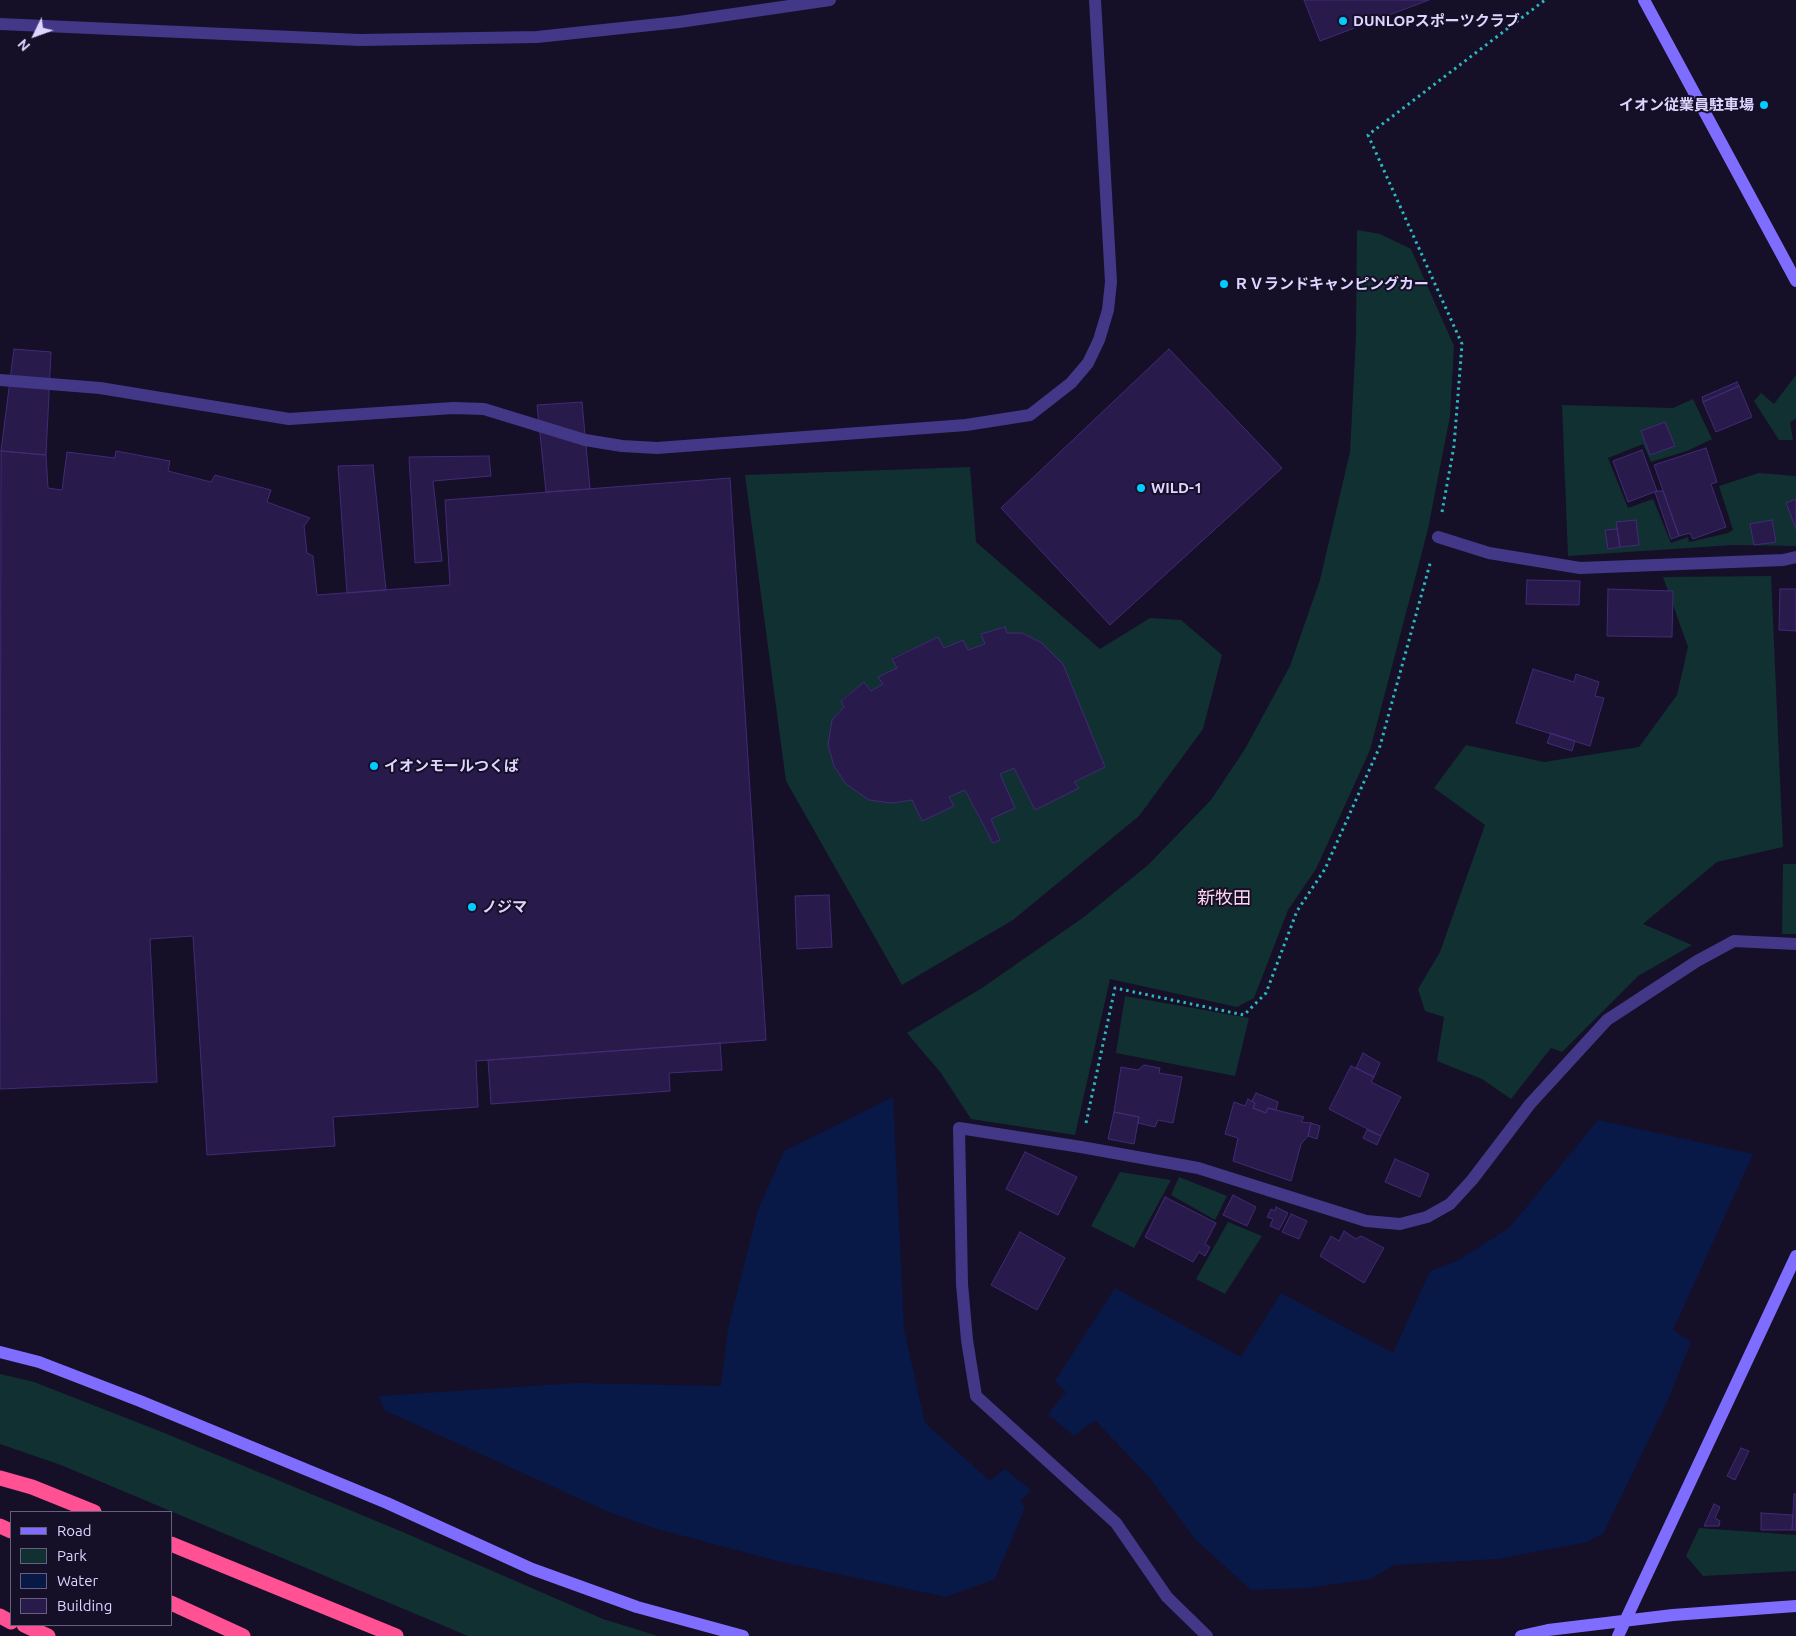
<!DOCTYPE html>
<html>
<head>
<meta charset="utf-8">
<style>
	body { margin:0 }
	#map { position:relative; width:1796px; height:1636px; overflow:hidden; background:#160f28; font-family:Ubuntu,sans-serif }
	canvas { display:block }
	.legend { position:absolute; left:10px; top:1511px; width:162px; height:115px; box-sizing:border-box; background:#160f28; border:1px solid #665f7e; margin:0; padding:6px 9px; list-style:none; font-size:15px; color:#ded6ff }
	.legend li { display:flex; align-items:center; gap:10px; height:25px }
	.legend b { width:25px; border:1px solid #665f7e }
	.north { position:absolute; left:10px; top:10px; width:50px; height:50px; -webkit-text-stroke:4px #160f28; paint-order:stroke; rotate:228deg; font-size:14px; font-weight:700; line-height:20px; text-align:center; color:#ded6ff }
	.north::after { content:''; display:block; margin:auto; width:18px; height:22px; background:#ded6ff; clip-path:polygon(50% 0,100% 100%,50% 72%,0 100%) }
</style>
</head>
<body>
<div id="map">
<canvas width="1796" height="1636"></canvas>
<ul class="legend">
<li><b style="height:6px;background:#7f6dff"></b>Road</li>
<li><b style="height:14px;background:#113032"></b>Park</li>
<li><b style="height:14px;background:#081947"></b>Water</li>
<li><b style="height:14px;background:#281a4a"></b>Building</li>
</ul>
<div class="north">N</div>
</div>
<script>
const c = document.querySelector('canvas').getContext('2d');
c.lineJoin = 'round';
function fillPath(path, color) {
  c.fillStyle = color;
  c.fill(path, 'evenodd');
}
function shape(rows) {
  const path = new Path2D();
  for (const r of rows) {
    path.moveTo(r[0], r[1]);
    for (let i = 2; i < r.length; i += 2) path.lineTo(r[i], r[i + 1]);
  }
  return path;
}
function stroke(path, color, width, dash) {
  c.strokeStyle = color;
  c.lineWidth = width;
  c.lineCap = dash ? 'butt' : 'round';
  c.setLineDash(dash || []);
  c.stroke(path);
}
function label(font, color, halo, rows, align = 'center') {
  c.font = font + ' Ubuntu,"Noto Sans JP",sans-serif';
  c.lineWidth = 4;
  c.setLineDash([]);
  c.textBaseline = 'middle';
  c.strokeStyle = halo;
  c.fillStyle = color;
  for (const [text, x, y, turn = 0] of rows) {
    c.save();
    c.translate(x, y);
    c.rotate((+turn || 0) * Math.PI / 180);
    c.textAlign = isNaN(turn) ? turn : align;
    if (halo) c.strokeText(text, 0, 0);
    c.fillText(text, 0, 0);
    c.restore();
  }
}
fillPath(shape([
	[1357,230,1380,234,1411,249,1454,346,1450,416,1428,529,1370,750,1316,869,1288,910,1254,998,1237,1007,1110,979,1075,1135,971,1119,941,1073,907,1033,982,988,1084,917,1148,865,1211,800,1245,749,1290,666,1320,580,1350,452,1356,337],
	[1796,375,1796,419,1790,422,1793,440,1779,440,1754,401,1761,393,1774,404],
	[1693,399,1712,439,1687,451,1651,462,1643,444,1608,458,1628,508,1653,499,1671,543,1688,537,1689,542,1728,533,1733,530,1719,486,1759,473,1796,476,1796,546,1733,545,1568,556,1562,405,1673,408],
	[970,467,976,542,1100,649,1150,618,1181,620,1222,655,1203,729,1139,816,1013,920,902,985,786,781,745,475],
	[1004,627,1007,633,1022,633,1042,643,1063,664,1105,767,1074,782,1078,788,1035,810,1014,768,1000,774,991,819,1000,839,993,843,965,790,949,797,954,806,922,821,912,800,892,803,869,800,846,784,834,766,828,745,832,720,844,707,841,700,864,682,871,691,883,684,878,677,897,668,892,658,938,637,944,648,963,640,968,650,985,644,981,634],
	[1771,576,1783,847,1717,862,1643,924,1692,945,1638,976,1562,1052,1551,1048,1511,1099,1482,1079,1437,1061,1444,1017,1425,1011,1418,989,1440,952,1485,825,1434,788,1466,745,1544,762,1639,747,1677,695,1688,647,1663,577],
	[1783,864,1796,864,1796,934,1782,934],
	[1125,996,1249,1018,1235,1076,1116,1053],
	[1120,1172,1171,1180,1134,1248,1091,1226],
	[1179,1177,1227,1196,1215,1220,1171,1195],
	[1228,1222,1262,1236,1225,1294,1196,1279],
	[0,1374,34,1382,162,1432,405,1533,603,1619,658,1636,468,1636,61,1465,0,1444],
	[1699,1528,1796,1535,1796,1571,1703,1576,1686,1556]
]), '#113032');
fillPath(shape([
	[893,1097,904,1329,925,1423,990,1481,1005,1469,1031,1490,1020,1501,1025,1508,995,1579,946,1597,777,1561,654,1528,611,1513,384,1410,379,1396,577,1383,721,1386,728,1328,758,1210,784,1151],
	[1598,1120,1753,1154,1673,1330,1691,1342,1667,1402,1603,1534,1584,1543,1497,1559,1394,1565,1370,1579,1308,1588,1251,1590,1194,1538,1150,1478,1095,1420,1074,1436,1048,1414,1066,1392,1055,1381,1115,1288,1241,1357,1281,1293,1393,1353,1430,1271,1457,1261,1509,1228]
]), '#081947');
const building = shape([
	[1304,0,1429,0,1320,41,1304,0],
	[14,349,51,352,46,455,1,451,14,349],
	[1169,349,1282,468,1110,625,1001,508,1169,349],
	[1737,382,1739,386,1703,402,1702,397,1737,382],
	[1739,386,1752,417,1716,432,1703,402,1739,386],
	[582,402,590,489,546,492,537,405,582,402],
	[1665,422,1675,446,1650,455,1641,431,1665,422],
	[1706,448,1717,482,1711,484,1726,527,1693,539,1690,533,1679,536,1654,465,1706,448],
	[1642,450,1657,491,1628,502,1613,461,1642,450],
	[1,451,46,455,48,488,62,490,67,452,115,458,116,451,170,461,168,471,211,482,215,475,271,490,267,502,310,518,304,526,307,553,313,556,317,595,450,585,445,500,730,478,766,1040,476,1061,478,1107,333,1117,335,1146,207,1155,193,936,150,939,157,1082,0,1089,1,451],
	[489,456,491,476,433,481,442,561,415,563,409,457,489,456],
	[373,465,386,590,347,593,338,466,373,465],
	[1657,491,1663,491,1679,536,1671,539,1655,492,1657,491],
	[1796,499,1796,529,1786,503,1796,499],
	[1636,520,1639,545,1620,547,1616,522,1636,520],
	[1772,520,1776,542,1754,545,1750,524,1772,520],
	[1617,529,1620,547,1608,549,1605,530,1617,529],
	[1527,580,1580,581,1579,605,1526,604,1527,580],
	[1608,589,1673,591,1672,637,1607,636,1608,589],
	[1780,589,1796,589,1796,631,1779,630,1780,589],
	[1005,627,1007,633,1022,633,1042,643,1063,664,1105,767,1074,782,1079,788,1035,810,1014,768,1000,774,1015,808,991,819,1000,840,993,843,965,790,949,797,954,806,922,821,912,800,892,803,869,800,846,784,834,766,828,745,832,720,844,707,841,701,864,682,871,691,883,684,878,677,897,668,892,659,938,637,944,648,963,640,968,650,985,644,981,634,1005,627],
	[1533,669,1574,682,1576,674,1599,682,1595,696,1604,698,1590,746,1516,723,1533,669],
	[1551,733,1575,741,1572,751,1547,743,1551,733],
	[829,895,832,947,797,949,795,896,829,895],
	[720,1043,722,1070,669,1073,670,1091,491,1104,488,1060,720,1043],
	[1363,1053,1380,1063,1374,1077,1356,1068,1363,1053],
	[1144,1065,1160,1068,1159,1073,1182,1077,1173,1123,1158,1120,1155,1127,1138,1123,1139,1117,1114,1112,1121,1067,1138,1070,1144,1065],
	[1351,1066,1374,1077,1371,1082,1401,1097,1381,1136,1329,1109,1351,1066],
	[1256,1093,1278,1102,1276,1110,1268,1108,1266,1113,1253,1108,1255,1103,1252,1101,1256,1093],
	[1248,1099,1255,1103,1253,1108,1266,1113,1268,1108,1304,1117,1301,1122,1311,1123,1308,1136,1301,1144,1291,1181,1233,1161,1238,1138,1225,1134,1234,1102,1245,1106,1248,1099],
	[1114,1112,1139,1117,1134,1144,1108,1139,1114,1112],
	[1311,1123,1320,1126,1317,1139,1308,1136,1311,1123],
	[1367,1130,1381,1136,1377,1145,1363,1138,1367,1130],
	[1025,1152,1077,1177,1058,1215,1006,1189,1025,1152],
	[1395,1159,1429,1174,1420,1197,1385,1182,1395,1159],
	[1233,1195,1256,1207,1247,1226,1223,1215,1233,1195],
	[1165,1197,1216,1223,1205,1244,1210,1247,1205,1256,1199,1252,1193,1262,1145,1237,1165,1197],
	[1276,1207,1288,1213,1279,1230,1270,1226,1273,1219,1267,1217,1271,1209,1275,1211,1276,1207],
	[1291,1214,1307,1221,1299,1239,1282,1232,1291,1214],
	[1344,1231,1356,1239,1361,1236,1384,1248,1364,1283,1320,1256,1331,1236,1339,1241,1344,1231],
	[1020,1232,1065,1258,1037,1310,991,1285,1020,1232],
	[1741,1448,1749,1451,1735,1480,1727,1476,1741,1448],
	[1794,1494,1796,1494,1796,1530,1792,1530,1794,1494],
	[1714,1504,1720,1507,1715,1518,1720,1521,1719,1526,1704,1526,1714,1504],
	[1761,1513,1793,1515,1792,1530,1761,1530,1761,1513]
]);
fillPath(building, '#281a4a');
stroke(building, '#422b76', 1);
stroke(shape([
	[1442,512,1454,446,1462,344,1368,135,1545,0],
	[1086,1123,1115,988,1244,1015,1266,993,1297,911,1325,869,1380,746,1431,560]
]), '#2bb8be', 3, [2.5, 4]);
stroke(shape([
	[0,24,360,40,537,37,679,22,830,0],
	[0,380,100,388,289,419,453,408,484,409,585,440,622,446,657,448,966,425,1030,415,1071,383,1088,363,1099,340,1108,310,1111,282,1095,0]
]), '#433888', 12);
stroke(shape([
	[1438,537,1489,553,1580,568,1783,560,1796,557],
	[1207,1636,1167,1597,1116,1523,976,1396,967,1340,962,1284,959,1128,1081,1147,1198,1168,1366,1221,1400,1224,1427,1217,1450,1204,1472,1180,1530,1104,1607,1020,1697,961,1734,941,1796,944]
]), '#433888', 12);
stroke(shape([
	[1644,0,1796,281],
	[0,1352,39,1362,140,1401,387,1503,532,1569,637,1607,743,1636],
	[1521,1636,1548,1630,1673,1615,1796,1606],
	[1618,1636,1796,1256]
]), '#7f6dff', 12);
stroke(shape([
	[0,1478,32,1487,94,1512],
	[0,1526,11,1531],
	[171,1544,396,1636],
	[171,1603,243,1636],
	[0,1616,11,1622],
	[24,1625,48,1636]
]), '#ff5193', 15);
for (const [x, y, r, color] of [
	[1343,21,5,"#02ccff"],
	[1764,105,5,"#02ccff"],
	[1224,284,5,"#02ccff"],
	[1141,488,5,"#02ccff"],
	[374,766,5,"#02ccff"],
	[472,907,5,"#02ccff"]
]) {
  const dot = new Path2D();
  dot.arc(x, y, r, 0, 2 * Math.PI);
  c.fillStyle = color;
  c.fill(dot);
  stroke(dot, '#160f28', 2);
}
label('bold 15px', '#ded6ff', '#160f28', [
	["DUNLOPスポーツクラブ",1353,21],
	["イオン従業員駐車場",1754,105,"right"],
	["ＲＶランドキャンピングカー",1234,284],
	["WILD-1",1151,488],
	["イオンモールつくば",384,766],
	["ノジマ",482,907]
], 'left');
label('18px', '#ffd8ed', '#160f28', [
	["新牧田",1224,898]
]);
</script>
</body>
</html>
